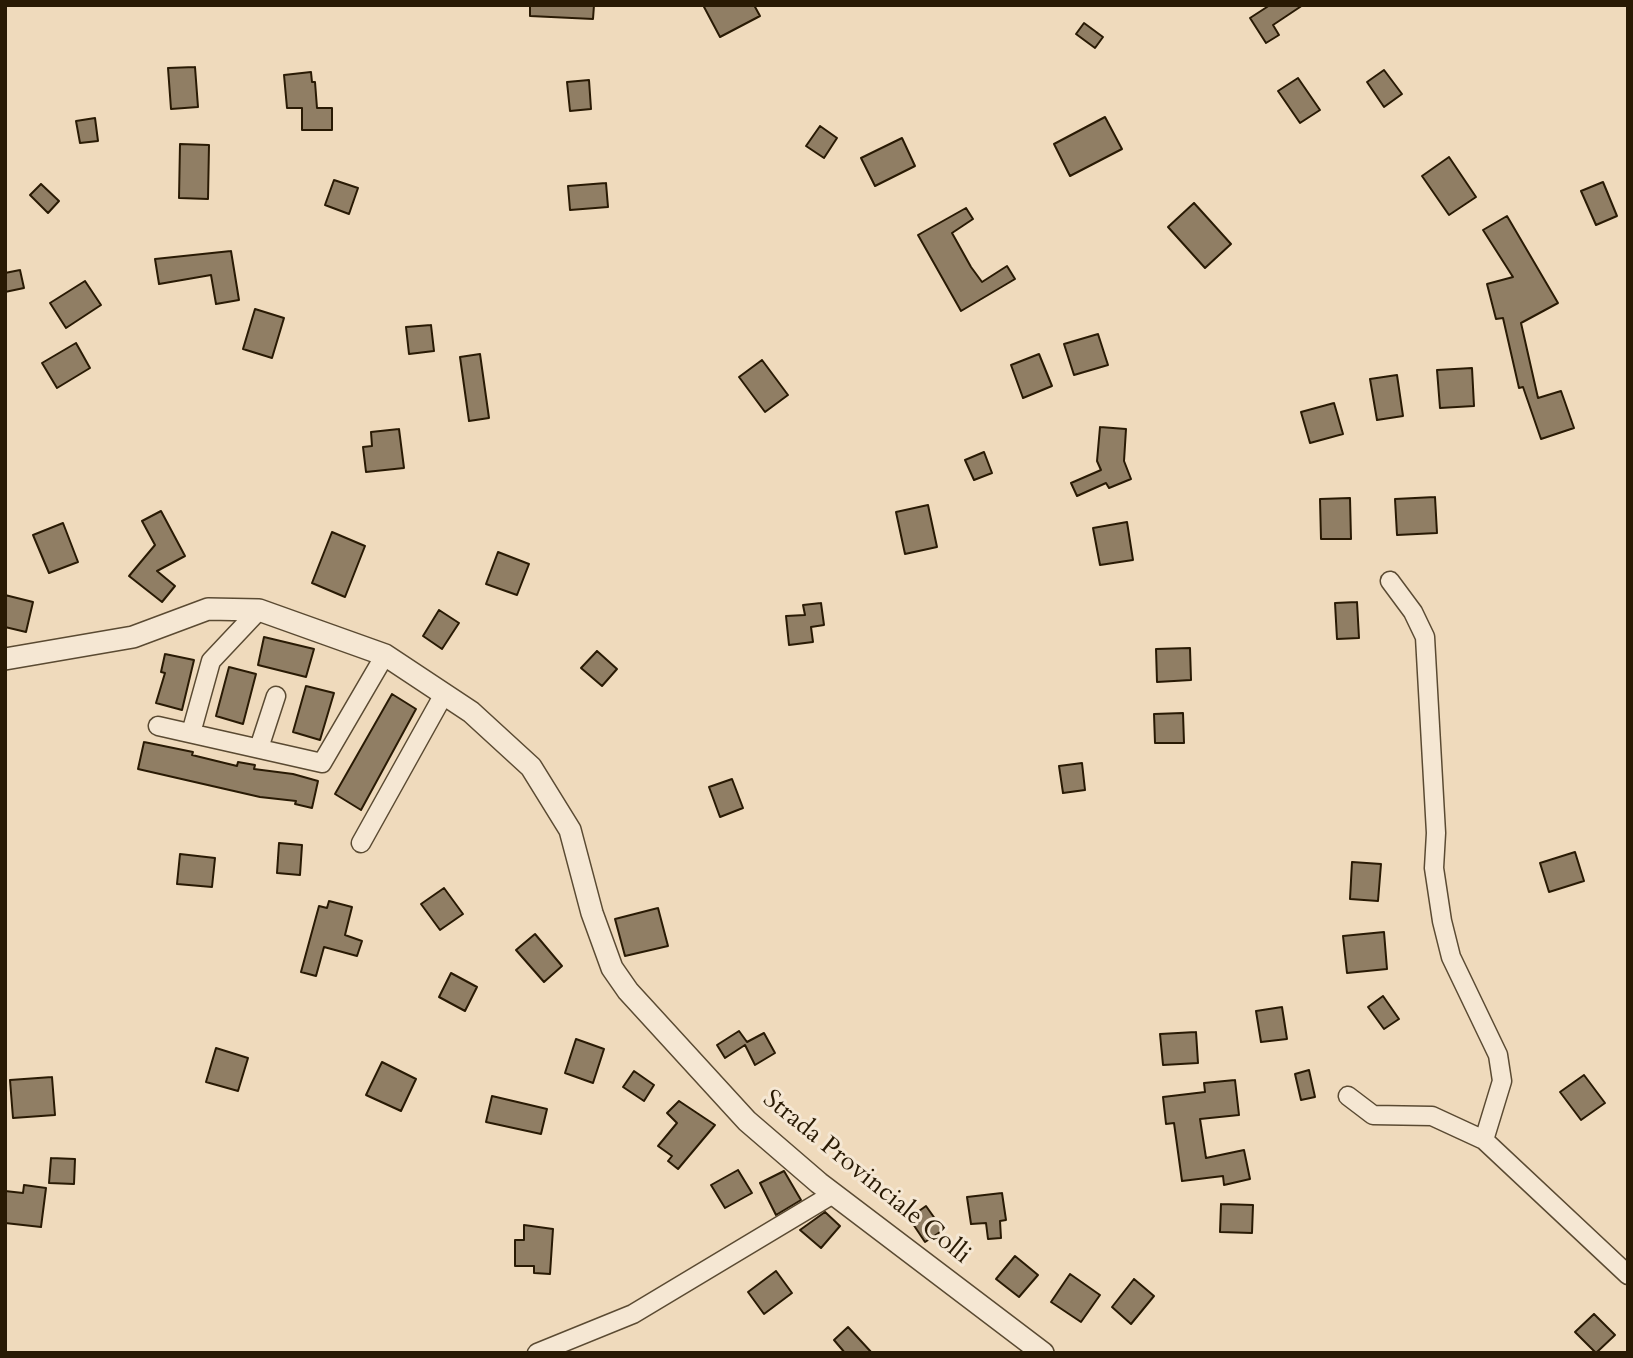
<!DOCTYPE html>
<html>
<head>
<meta charset="utf-8">
<style>
	body { margin:0 }
	#map { position:relative; width:1633px; height:1358px; overflow:hidden; background:#efdabc; font-family:Cardo,serif }
	canvas { display:block }
	.frame { position:absolute; inset:0; border:7px solid #291a04; pointer-events:none }
</style>
</head>
<body>
<div id="map">
<canvas width="1633" height="1358"></canvas>
<div class="frame"></div>
</div>
<script>
const c = document.querySelector('canvas').getContext('2d');
c.lineJoin = 'round';
function fillPath(path, color) {
  c.fillStyle = color;
  c.fill(path, 'evenodd');
}
function shape(rows) {
  const path = new Path2D();
  for (const r of rows) {
    path.moveTo(r[0], r[1]);
    for (let i = 2; i < r.length; i += 2) path.lineTo(r[i], r[i + 1]);
  }
  return path;
}
function stroke(path, color, width, dash) {
  c.strokeStyle = color;
  c.lineWidth = width;
  c.lineCap = dash ? 'butt' : 'round';
  c.setLineDash(dash || []);
  c.stroke(path);
}
function label(font, color, halo, rows, align = 'center') {
  c.font = font + ' Cardo,serif';
  c.lineWidth = 6;
  c.setLineDash([]);
  c.textBaseline = 'middle';
  c.strokeStyle = halo;
  c.fillStyle = color;
  for (const [text, x, y, turn = 0] of rows) {
    c.save();
    c.translate(x, y);
    c.rotate((+turn || 0) * Math.PI / 180);
    c.textAlign = isNaN(turn) ? turn : align;
    if (halo) c.strokeText(text, 0, 0);
    c.fillText(text, 0, 0);
    c.restore();
  }
}
const building = shape([
	[530,5,594,5,593,19,530,16,530,5],
	[703,5,754,5,760,16,720,37,703,5],
	[1270,5,1303,5,1273,25,1279,35,1266,43,1250,18,1270,5],
	[1084,23,1103,37,1095,48,1076,34,1084,23],
	[195,67,198,107,171,109,168,68,195,67],
	[1384,70,1402,94,1384,107,1367,82,1384,70],
	[311,72,312,82,315,82,317,108,332,108,332,130,302,130,302,108,287,108,284,75,311,72],
	[1298,78,1320,110,1300,123,1278,91,1298,78],
	[589,80,591,109,570,111,567,82,589,80],
	[1105,117,1122,149,1070,176,1054,144,1105,117],
	[95,118,98,141,80,143,76,121,95,118],
	[820,126,837,138,824,158,806,146,820,126],
	[902,138,915,166,875,186,861,158,902,138],
	[180,144,209,145,208,199,179,198,180,144],
	[1449,157,1476,197,1449,215,1422,176,1449,157],
	[334,180,358,188,349,214,325,205,334,180],
	[1603,182,1617,216,1596,225,1581,191,1603,182],
	[606,183,608,207,570,210,568,186,606,183],
	[41,184,59,201,48,213,30,195,41,184],
	[1194,203,1231,244,1205,268,1168,227,1194,203],
	[966,208,973,219,952,233,971,267,982,282,1007,266,1015,279,961,311,918,235,966,208],
	[1507,216,1558,303,1521,323,1538,398,1561,391,1574,428,1541,439,1523,387,1519,388,1503,318,1496,319,1487,284,1513,277,1483,230,1507,216],
	[231,251,239,300,216,304,211,275,159,284,155,259,231,251],
	[20,270,24,288,5,292,5,273,20,270],
	[85,281,101,305,66,328,50,303,85,281],
	[255,309,284,318,272,358,243,349,255,309],
	[431,325,434,351,409,354,406,327,431,325],
	[1098,334,1108,365,1074,375,1064,344,1098,334],
	[76,343,90,368,57,388,42,363,76,343],
	[480,354,489,418,469,421,460,357,480,354],
	[1039,354,1052,386,1023,398,1011,365,1039,354],
	[762,360,788,395,765,412,739,377,762,360],
	[1472,368,1474,406,1440,408,1437,370,1472,368],
	[1397,375,1403,416,1377,420,1370,379,1397,375],
	[1334,403,1343,434,1310,443,1301,412,1334,403],
	[1100,427,1126,429,1124,461,1131,479,1109,488,1106,483,1077,496,1071,483,1101,470,1097,461,1100,427],
	[399,429,404,468,366,472,363,447,372,446,371,432,399,429],
	[984,452,992,473,974,480,965,460,984,452],
	[1435,497,1437,533,1397,535,1395,499,1435,497],
	[1350,498,1351,539,1321,539,1320,499,1350,498],
	[928,505,937,547,905,554,896,512,928,505],
	[161,511,185,556,157,571,175,586,162,602,129,576,155,545,142,521,161,511],
	[1127,522,1133,560,1100,565,1093,528,1127,522],
	[63,523,78,562,49,573,33,535,63,523],
	[332,532,365,546,345,597,312,583,332,532],
	[498,552,529,564,517,595,486,584,498,552],
	[5,595,33,602,26,632,5,627,5,595],
	[1357,602,1359,638,1337,639,1335,603,1357,602],
	[821,603,824,625,811,627,813,642,789,645,786,616,805,615,803,605,821,603],
	[439,610,459,623,442,649,423,636,439,610],
	[264,637,314,649,306,677,258,665,264,637],
	[1190,648,1191,680,1157,682,1156,649,1190,648],
	[597,651,617,669,602,686,581,668,597,651],
	[165,654,194,660,182,710,156,703,165,673,161,672,165,654],
	[229,667,256,674,243,724,216,716,229,667],
	[306,686,334,693,320,740,293,732,306,686],
	[392,694,416,709,361,810,335,794,392,694],
	[1183,713,1184,743,1155,743,1154,714,1183,713],
	[144,742,193,752,192,755,237,766,238,762,255,765,254,769,293,774,318,781,312,808,295,804,296,801,260,797,138,769,144,742],
	[1082,763,1085,790,1063,793,1059,766,1082,763],
	[732,779,743,808,720,817,709,787,732,779],
	[279,843,302,845,300,875,277,873,279,843],
	[1575,852,1584,881,1549,892,1540,863,1575,852],
	[180,854,215,858,212,887,177,884,180,854],
	[1352,862,1381,864,1378,901,1350,899,1352,862],
	[444,888,463,914,440,930,421,904,444,888],
	[329,901,352,907,345,935,362,941,357,956,324,947,316,976,301,972,319,906,327,908,329,901],
	[658,908,668,946,625,956,615,919,658,908],
	[1384,932,1387,969,1347,973,1343,936,1384,932],
	[535,934,562,966,544,982,516,950,535,934],
	[451,973,477,987,465,1011,439,997,451,973],
	[1383,996,1399,1019,1384,1029,1368,1007,1383,996],
	[1282,1007,1287,1039,1261,1042,1256,1011,1282,1007],
	[739,1031,747,1042,764,1033,775,1053,755,1065,745,1045,725,1058,717,1045,739,1031],
	[1196,1032,1198,1063,1163,1065,1160,1034,1196,1032],
	[576,1039,604,1049,593,1083,565,1073,576,1039],
	[216,1048,248,1058,238,1091,206,1082,216,1048],
	[382,1062,416,1079,401,1111,366,1095,382,1062],
	[1309,1070,1315,1097,1301,1100,1295,1074,1309,1070],
	[634,1071,654,1085,644,1101,623,1087,634,1071],
	[1584,1075,1605,1103,1581,1120,1560,1092,1584,1075],
	[52,1077,55,1115,13,1118,10,1080,52,1077],
	[1235,1080,1239,1115,1200,1119,1206,1158,1244,1150,1250,1179,1224,1185,1223,1176,1182,1181,1174,1123,1166,1124,1163,1097,1205,1092,1204,1083,1235,1080],
	[492,1096,547,1109,541,1134,486,1122,492,1096],
	[679,1101,715,1125,678,1169,668,1161,672,1156,658,1146,677,1123,667,1113,679,1101],
	[51,1158,75,1159,74,1184,49,1183,51,1158],
	[738,1170,752,1193,725,1208,711,1185,738,1170],
	[784,1171,801,1200,776,1215,760,1183,784,1171],
	[24,1185,46,1188,41,1227,5,1223,5,1191,23,1193,24,1185],
	[1002,1193,1006,1220,1000,1221,1001,1238,988,1239,986,1223,971,1224,967,1197,1002,1193],
	[1221,1204,1253,1205,1252,1233,1220,1232,1221,1204],
	[926,1206,943,1230,925,1242,909,1218,926,1206],
	[825,1212,840,1226,821,1248,800,1230,825,1212],
	[524,1225,553,1229,550,1274,534,1273,534,1266,515,1266,515,1240,524,1240,524,1225],
	[1015,1256,1038,1275,1019,1297,996,1279,1015,1256],
	[776,1271,792,1293,764,1314,748,1292,776,1271],
	[1070,1274,1100,1295,1081,1322,1051,1302,1070,1274],
	[1134,1279,1154,1296,1131,1324,1112,1307,1134,1279],
	[1594,1314,1615,1335,1596,1353,1575,1332,1594,1314],
	[848,1327,872,1353,845,1353,834,1340,848,1327]
]);
fillPath(building, '#907e64');
stroke(building, '#291a04', 2);
const minor = shape([
	[1390,581,1413,612,1425,637,1436,833,1434,868,1442,921,1451,957,1498,1055,1502,1081,1484,1140],
	[158,726,322,763,385,655],
	[191,733,211,661,259,610],
	[259,748,276,696],
	[361,843,444,694],
	[1348,1096,1373,1115,1432,1116,1484,1140,1628,1275],
	[537,1353,633,1314,833,1194]
]);
const tertiary = shape([
	[5,659,133,637,208,609,259,610,385,655,471,712,531,767,570,830,592,913,612,968,628,991,747,1121,819,1183,1043,1353]
]);
stroke(minor, '#5a4a32', 21);
stroke(tertiary, '#5a4a32', 24);
stroke(minor, '#f5e7d3', 18);
stroke(tertiary, '#f5e7d3', 21);
label('26px', '#291a04', '#f5e7d3', [
	["Strada Provinciale Colli",866,1178,39]
]);
</script>
</body>
</html>
